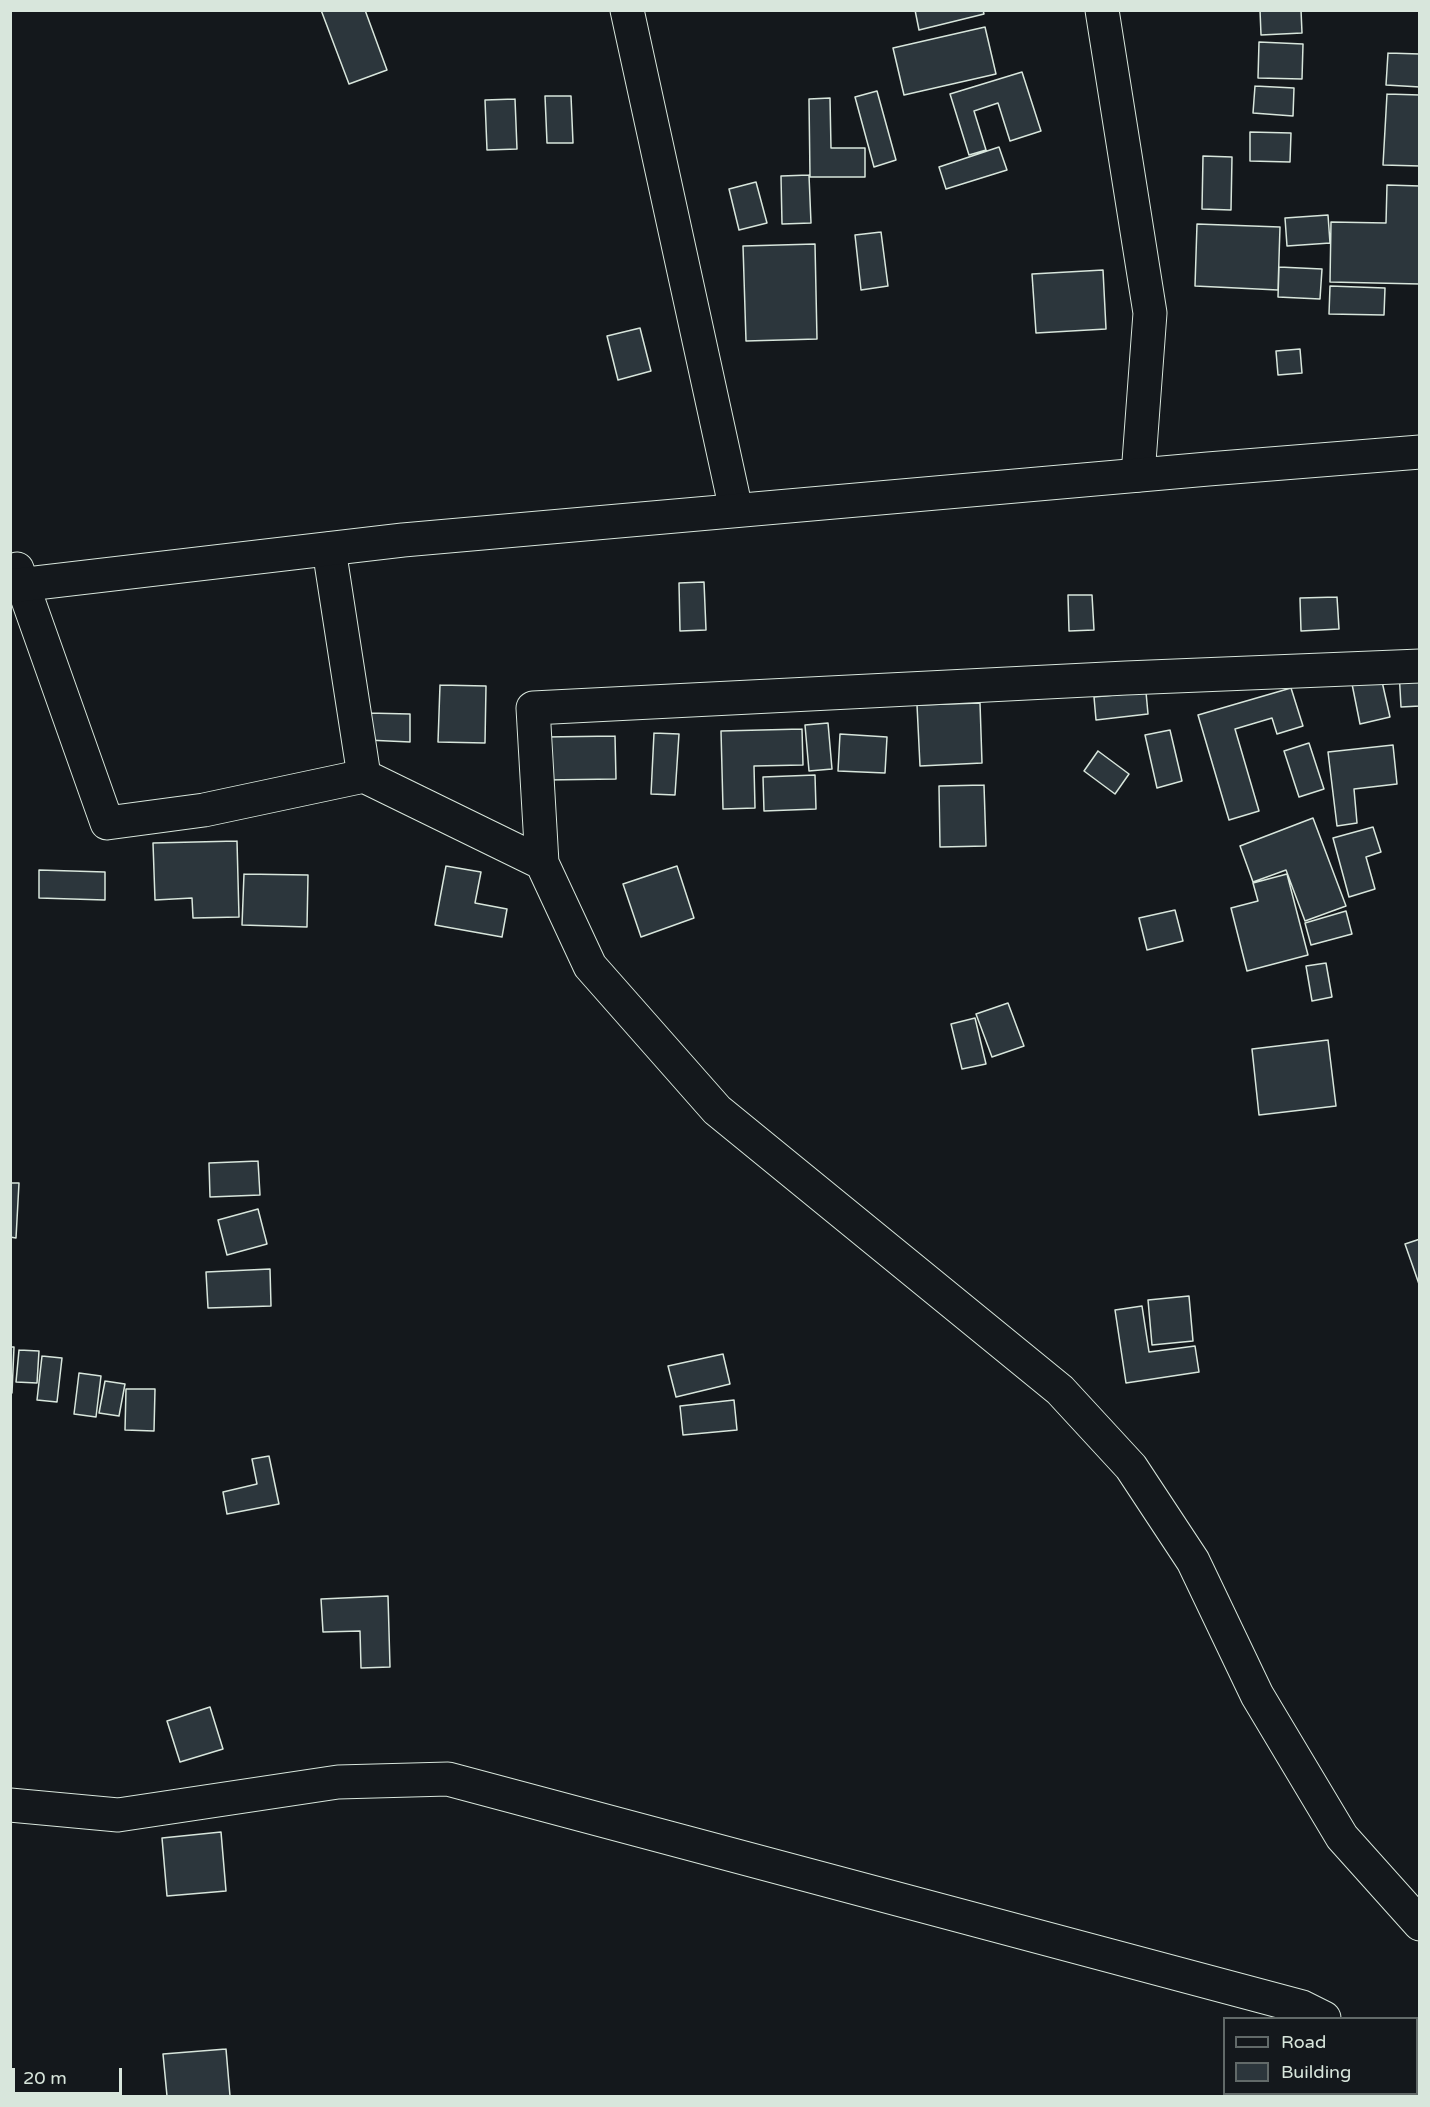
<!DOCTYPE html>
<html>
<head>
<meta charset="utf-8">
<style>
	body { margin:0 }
	#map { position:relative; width:1430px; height:2107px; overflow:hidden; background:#14181c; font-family:"Varela Round",sans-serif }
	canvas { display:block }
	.frame { position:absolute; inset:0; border:12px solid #d8e6dc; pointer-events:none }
	.legend { position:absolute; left:1223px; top:2017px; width:195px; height:78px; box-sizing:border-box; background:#14181c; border:2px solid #626a69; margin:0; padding:8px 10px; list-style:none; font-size:18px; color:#d8e6dc }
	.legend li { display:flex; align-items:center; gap:12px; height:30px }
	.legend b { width:30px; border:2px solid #626a69 }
	.scale { position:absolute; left:12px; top:2068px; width:110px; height:27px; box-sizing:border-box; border:3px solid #d8e6dc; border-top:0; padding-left:8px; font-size:18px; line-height:21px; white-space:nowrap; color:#d8e6dc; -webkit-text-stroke:4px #14181c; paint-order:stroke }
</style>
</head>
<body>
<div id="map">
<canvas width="1430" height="2107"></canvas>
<div class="frame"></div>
<ul class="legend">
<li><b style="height:8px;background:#14181c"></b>Road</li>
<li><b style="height:16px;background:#2c363c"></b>Building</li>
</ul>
<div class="scale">20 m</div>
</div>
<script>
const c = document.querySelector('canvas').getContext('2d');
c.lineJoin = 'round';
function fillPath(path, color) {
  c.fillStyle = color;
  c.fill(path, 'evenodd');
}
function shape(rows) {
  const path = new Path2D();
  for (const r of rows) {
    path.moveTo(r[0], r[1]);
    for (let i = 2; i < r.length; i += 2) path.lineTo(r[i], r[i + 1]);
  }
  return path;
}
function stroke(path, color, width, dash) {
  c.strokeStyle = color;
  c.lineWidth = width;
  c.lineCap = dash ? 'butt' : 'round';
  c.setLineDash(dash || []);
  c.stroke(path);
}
const building = shape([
	[321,10,365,10,387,70,349,84,321,10],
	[915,10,983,10,984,14,919,30,915,10],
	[1260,10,1301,10,1302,33,1261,35,1260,10],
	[985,27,996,74,904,95,893,48,985,27],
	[1259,42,1303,44,1302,79,1258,78,1259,42],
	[1388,53,1420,54,1420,87,1386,85,1388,53],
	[1022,72,1041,131,1010,141,998,103,974,111,986,150,969,155,950,94,1022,72],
	[1255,86,1294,88,1293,116,1253,113,1255,86],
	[877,91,896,160,874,167,855,97,877,91],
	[1387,94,1420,95,1420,166,1383,165,1387,94],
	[545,96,571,96,573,143,547,143,545,96],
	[830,98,831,148,865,148,865,177,810,177,809,99,830,98],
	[515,99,517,149,487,150,485,100,515,99],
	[1250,132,1291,133,1290,162,1250,161,1250,132],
	[999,147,1007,170,946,189,939,167,999,147],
	[1203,156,1232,157,1231,210,1202,209,1203,156],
	[809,175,811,223,782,224,781,176,809,175],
	[756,182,767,223,739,230,729,189,756,182],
	[1387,185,1420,186,1420,284,1330,282,1331,222,1386,223,1387,185],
	[1328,215,1330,243,1287,246,1285,218,1328,215],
	[1197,224,1280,227,1278,290,1195,286,1197,224],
	[881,232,888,286,861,290,855,235,881,232],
	[815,244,817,339,746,341,743,246,815,244],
	[1279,267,1322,269,1320,299,1278,297,1279,267],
	[1103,270,1106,329,1036,333,1032,274,1103,270],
	[1330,286,1385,288,1384,315,1329,314,1330,286],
	[640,328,651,371,618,380,607,336,640,328],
	[1300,349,1302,373,1278,375,1276,351,1300,349],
	[704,582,706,630,680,631,679,583,704,582],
	[1068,595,1092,595,1094,630,1069,631,1068,595],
	[1337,597,1339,629,1301,631,1300,598,1337,597],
	[1420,670,1420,706,1401,707,1399,671,1420,670],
	[1381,677,1390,717,1360,724,1352,684,1381,677],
	[440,685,486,686,485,743,438,742,440,685],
	[1291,688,1303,726,1277,734,1272,718,1235,729,1259,811,1229,820,1198,715,1291,688],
	[1146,692,1148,714,1096,720,1094,697,1146,692],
	[980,703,982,763,920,766,917,705,980,703],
	[368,713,410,714,410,742,367,740,368,713],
	[828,723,832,769,809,771,805,725,828,723],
	[802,729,803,765,754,766,755,808,723,809,721,731,802,729],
	[1170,730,1182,781,1157,788,1145,735,1170,730],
	[654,733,679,734,675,795,651,794,654,733],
	[840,734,887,737,885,773,838,771,840,734],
	[615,736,616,779,545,780,545,737,615,736],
	[1309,743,1324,789,1299,797,1284,751,1309,743],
	[1393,745,1397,784,1354,789,1357,823,1337,826,1328,752,1393,745],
	[1098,751,1129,774,1115,794,1084,771,1098,751],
	[815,775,816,809,764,811,763,777,815,775],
	[984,785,986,846,940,847,939,786,984,785],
	[1313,818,1346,906,1305,921,1286,870,1253,882,1240,846,1313,818],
	[1373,827,1381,852,1366,857,1375,889,1349,897,1333,838,1373,827],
	[237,841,239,917,193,918,192,898,155,900,153,843,237,841],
	[446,866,481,872,475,903,507,909,502,937,435,925,446,866],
	[677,866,694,918,641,937,623,884,677,866],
	[39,870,105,872,105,900,39,898,39,870],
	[244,874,308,875,307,927,242,925,244,874],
	[1287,874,1308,955,1247,971,1231,908,1258,901,1253,883,1287,874],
	[1175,910,1183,941,1147,950,1139,918,1175,910],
	[1346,911,1352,934,1311,945,1305,923,1346,911],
	[1326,963,1332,997,1312,1001,1306,966,1326,963],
	[1008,1003,1024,1046,992,1057,976,1014,1008,1003],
	[975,1018,986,1064,962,1069,951,1024,975,1018],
	[1328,1040,1336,1106,1259,1115,1252,1049,1328,1040],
	[258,1161,260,1195,210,1197,209,1163,258,1161],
	[10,1183,19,1183,16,1238,10,1237,10,1183],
	[258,1209,267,1244,227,1255,218,1220,258,1209],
	[1420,1239,1420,1287,1405,1244,1420,1239],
	[270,1269,271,1306,208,1308,206,1272,270,1269],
	[1189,1296,1193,1341,1152,1345,1148,1300,1189,1296],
	[1142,1306,1149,1352,1195,1346,1199,1372,1126,1383,1115,1310,1142,1306],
	[10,1347,14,1347,12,1393,10,1393,10,1347],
	[19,1350,39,1351,37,1383,16,1382,19,1350],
	[723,1354,730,1384,676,1397,668,1366,723,1354],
	[42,1356,62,1358,57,1402,37,1400,42,1356],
	[79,1373,101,1376,96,1417,74,1414,79,1373],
	[105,1381,125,1384,119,1416,99,1413,105,1381],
	[126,1389,155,1389,154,1431,125,1430,126,1389],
	[734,1400,737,1430,683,1435,680,1406,734,1400],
	[269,1456,279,1504,227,1514,223,1492,257,1484,252,1459,269,1456],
	[388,1596,390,1667,361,1668,360,1631,323,1632,321,1599,388,1596],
	[210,1707,223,1749,180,1762,167,1721,210,1707],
	[221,1832,226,1891,167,1896,162,1838,221,1832],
	[226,2049,230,2096,167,2096,163,2054,226,2049]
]);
fillPath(building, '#2c363c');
stroke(building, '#d8e6dc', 1.5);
const minor = shape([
	[627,10,736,510],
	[1102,10,1150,313,1138,475],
	[329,549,364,776,542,863,590,966,717,1110,1060,1390,1131,1467,1193,1561,1257,1695,1342,1837,1420,1924],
	[17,569,107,823,204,810,364,776],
	[542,863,533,708,1126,678,1420,666],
	[10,1805,118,1815,338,1782,448,1779,1302,2007,1324,2018],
	[1416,2067,1420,2069]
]);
const secondary = shape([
	[10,586,403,540,1208,469,1420,452]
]);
stroke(minor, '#d8e6dc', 35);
stroke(secondary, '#d8e6dc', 35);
stroke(minor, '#14181c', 33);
stroke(secondary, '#14181c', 33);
</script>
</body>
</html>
